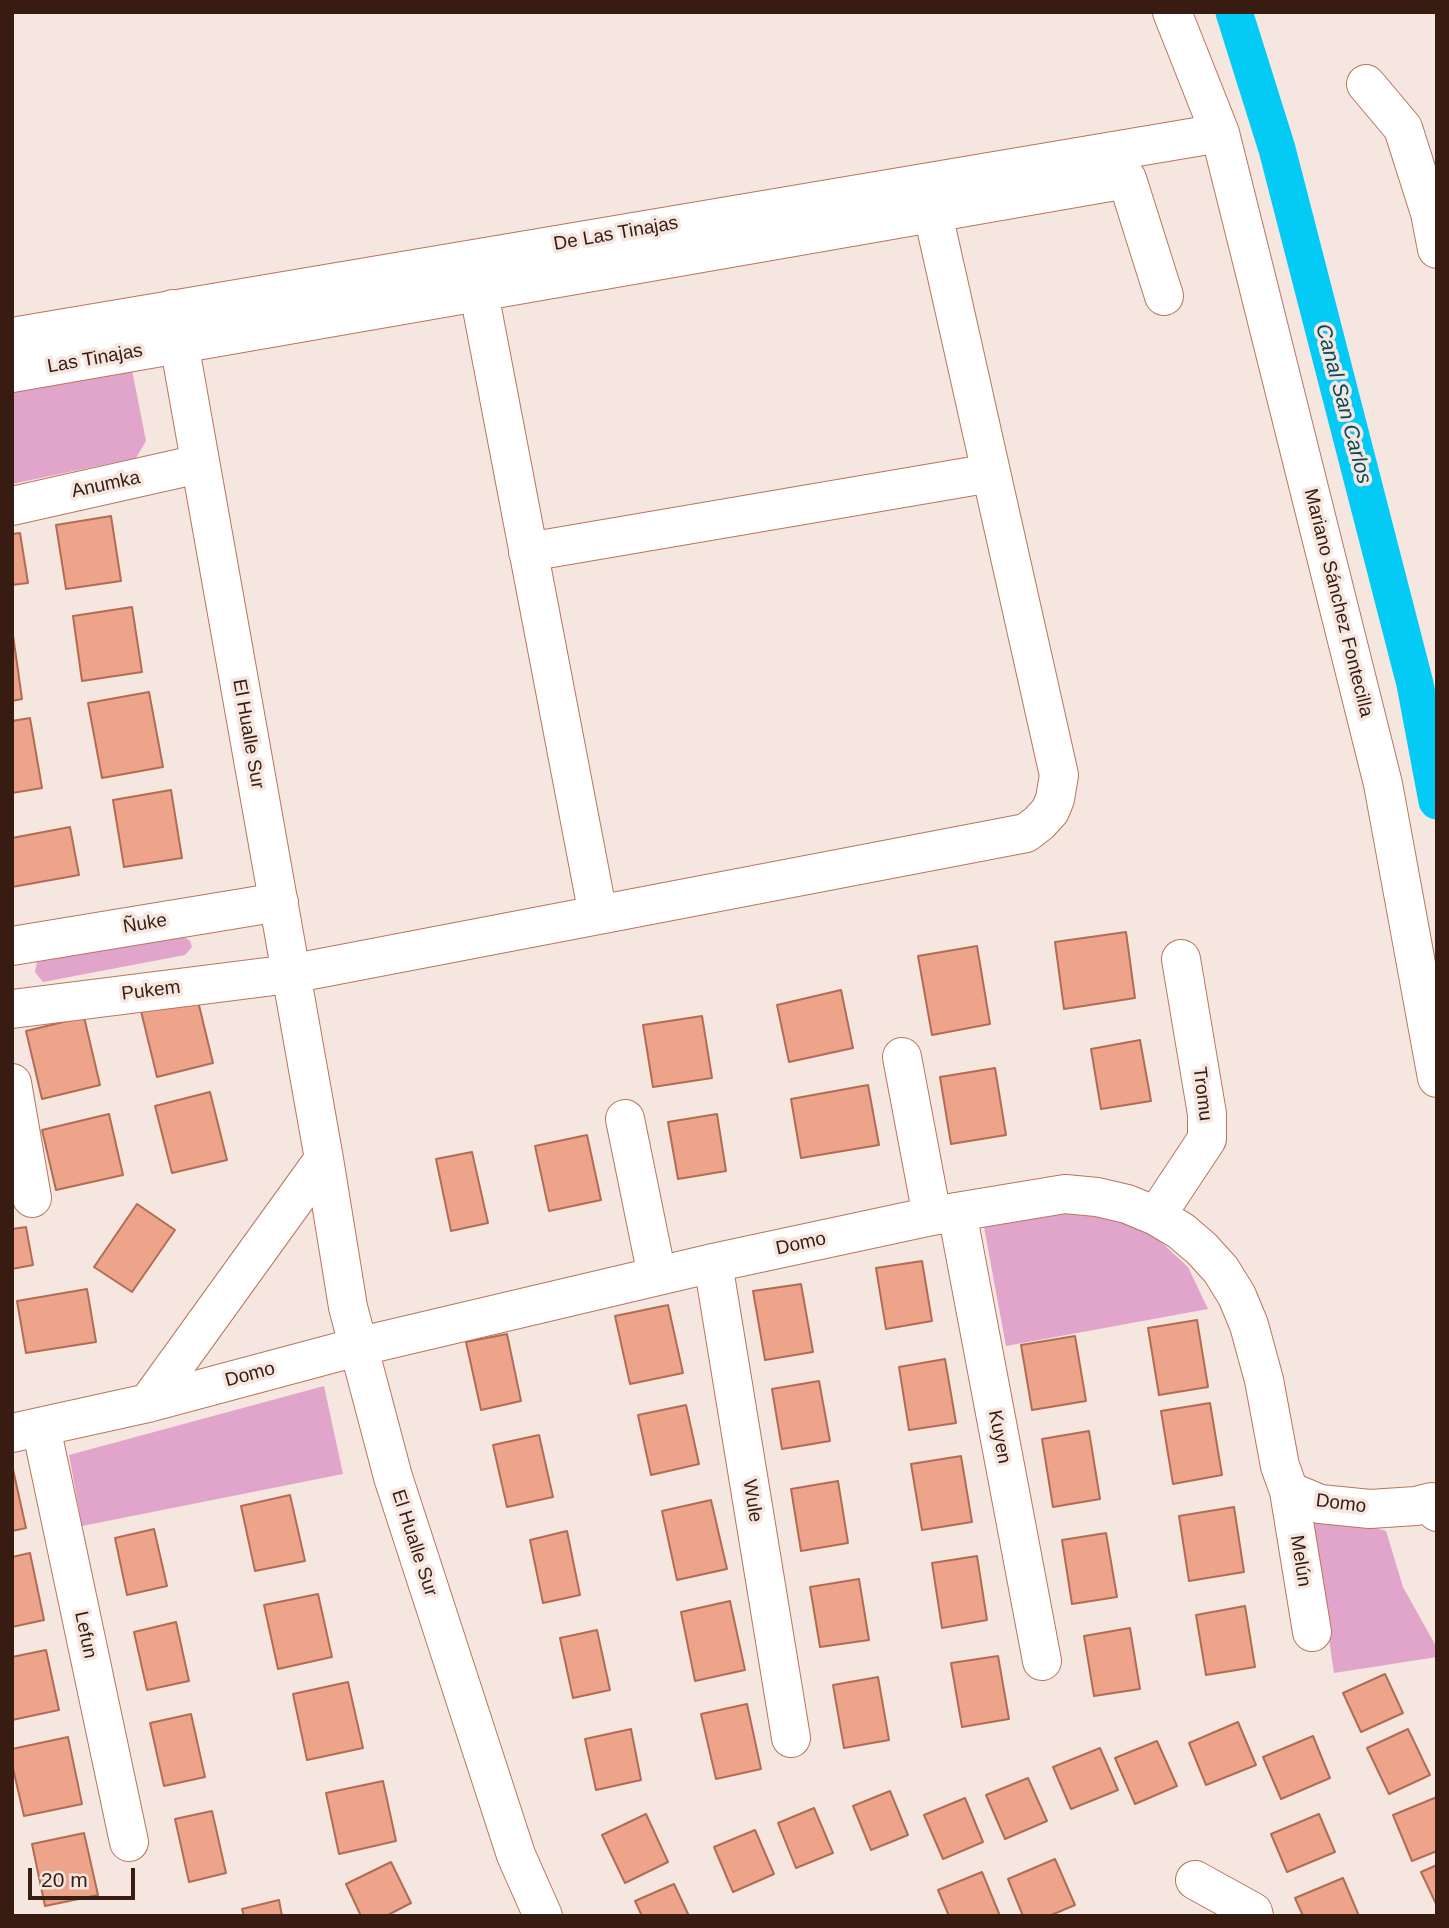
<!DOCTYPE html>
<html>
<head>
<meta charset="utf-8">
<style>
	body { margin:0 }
	#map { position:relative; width:1449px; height:1928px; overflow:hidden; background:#f5e6e0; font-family:Arial,sans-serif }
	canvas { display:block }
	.frame { position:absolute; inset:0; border:14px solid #381c12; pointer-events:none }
	.scale { position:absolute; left:28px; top:1868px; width:107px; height:32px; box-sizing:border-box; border:4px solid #381c12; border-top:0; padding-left:9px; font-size:21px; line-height:24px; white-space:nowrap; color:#381c12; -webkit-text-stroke:5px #f5e6e0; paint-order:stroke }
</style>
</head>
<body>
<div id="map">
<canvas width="1449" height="1928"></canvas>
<div class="frame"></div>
<div class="scale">20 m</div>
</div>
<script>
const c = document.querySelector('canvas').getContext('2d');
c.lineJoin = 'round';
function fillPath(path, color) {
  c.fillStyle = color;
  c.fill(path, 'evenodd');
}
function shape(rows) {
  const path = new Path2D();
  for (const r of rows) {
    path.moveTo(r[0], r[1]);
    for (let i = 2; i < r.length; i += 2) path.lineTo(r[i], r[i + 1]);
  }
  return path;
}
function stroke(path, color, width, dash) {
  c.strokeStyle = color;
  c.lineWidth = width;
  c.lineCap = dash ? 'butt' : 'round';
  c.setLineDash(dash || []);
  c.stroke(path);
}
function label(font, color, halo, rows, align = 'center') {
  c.font = font + ' Arial,sans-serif';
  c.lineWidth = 7;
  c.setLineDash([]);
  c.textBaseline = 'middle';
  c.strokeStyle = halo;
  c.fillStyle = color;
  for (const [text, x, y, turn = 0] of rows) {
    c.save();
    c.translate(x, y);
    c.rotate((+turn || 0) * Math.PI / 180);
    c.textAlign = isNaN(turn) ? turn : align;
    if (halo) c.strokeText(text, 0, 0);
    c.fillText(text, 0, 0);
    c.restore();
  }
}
fillPath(shape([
	[132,370,146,441,136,458,12,484,12,379],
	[183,936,190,941,192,947,185,955,43,982,35,972,37,962],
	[1083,1211,1148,1230,1188,1267,1208,1309,1006,1346,984,1227],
	[324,1386,343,1474,82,1526,69,1455],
	[1310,1511,1386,1531,1403,1587,1437,1648,1437,1657,1334,1673]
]), '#e1a4ca');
stroke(shape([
	[1234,12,1277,149,1415,684,1437,801]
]), '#04caf6', 37);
const building = shape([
	[111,516,121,581,66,589,56,525,111,516],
	[20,533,28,583,12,585,12,534,20,533],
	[132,607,142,672,82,681,73,616,132,607],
	[12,628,22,699,12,701,12,628],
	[149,692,163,767,102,778,88,703,149,692],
	[30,718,42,788,12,793,12,721,30,718],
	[171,790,182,858,124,867,113,800,171,790],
	[70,827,79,875,12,887,12,838,70,827],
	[1126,932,1135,998,1064,1009,1055,942,1126,932],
	[977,946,990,1024,932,1035,918,956,977,946],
	[841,990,853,1048,789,1062,777,1005,841,990],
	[197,997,213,1063,157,1077,141,1011,197,997],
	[702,1016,712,1078,653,1087,643,1025,702,1016],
	[84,1017,100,1085,42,1099,26,1031,84,1017],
	[1140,1040,1151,1101,1101,1109,1091,1049,1140,1040],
	[995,1068,1006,1135,951,1144,940,1077,995,1068],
	[868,1085,879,1145,801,1158,791,1099,868,1085],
	[210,1092,227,1160,172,1173,155,1106,210,1092],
	[109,1114,123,1175,56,1190,42,1130,109,1114],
	[717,1114,726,1171,678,1179,668,1122,717,1114],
	[587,1135,601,1200,549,1211,535,1146,587,1135],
	[472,1152,488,1223,451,1231,436,1159,472,1152],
	[137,1204,175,1230,132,1292,94,1267,137,1204],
	[26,1227,33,1265,12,1269,12,1229,26,1227],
	[922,1261,932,1321,886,1329,876,1268,922,1261],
	[801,1284,813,1352,765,1360,753,1291,801,1284],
	[87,1289,96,1342,26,1353,17,1301,87,1289],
	[668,1305,683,1373,630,1384,615,1316,668,1305],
	[1197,1320,1208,1387,1159,1395,1148,1328,1197,1320],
	[507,1334,521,1401,481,1410,466,1342,507,1334],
	[1075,1336,1086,1401,1032,1410,1021,1345,1075,1336],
	[945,1359,956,1423,909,1430,899,1367,945,1359],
	[819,1381,830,1441,782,1449,772,1389,819,1381],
	[1210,1403,1222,1475,1173,1484,1161,1411,1210,1403],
	[686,1405,699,1464,651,1475,638,1415,686,1405],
	[1089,1431,1100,1499,1053,1507,1042,1439,1089,1431],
	[539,1435,553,1497,507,1507,493,1445,539,1435],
	[961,1456,972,1522,922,1530,911,1464,961,1456],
	[12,1465,26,1528,12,1531,12,1465],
	[838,1481,848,1543,801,1551,791,1489,838,1481],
	[290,1495,305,1561,255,1571,241,1506,290,1495],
	[711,1500,727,1569,677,1580,662,1511,711,1500],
	[1234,1507,1244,1572,1189,1581,1179,1516,1234,1507],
	[154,1529,167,1586,127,1595,115,1538,154,1529],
	[567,1531,580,1595,543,1603,530,1540,567,1531],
	[1106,1533,1117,1597,1072,1604,1062,1540,1106,1533],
	[30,1553,44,1620,12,1627,12,1557,30,1553],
	[977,1556,987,1620,942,1628,932,1563,977,1556],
	[859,1579,869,1640,820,1647,810,1587,859,1579],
	[318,1594,332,1657,278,1669,264,1605,318,1594],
	[730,1601,745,1670,695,1681,681,1612,730,1601],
	[1245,1606,1255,1667,1206,1675,1196,1615,1245,1606],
	[176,1622,189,1681,147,1690,134,1632,176,1622],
	[1130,1628,1140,1689,1094,1696,1084,1636,1130,1628],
	[597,1630,610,1690,573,1698,560,1638,597,1630],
	[46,1650,59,1710,12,1720,12,1657,46,1650],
	[998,1656,1009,1719,962,1727,951,1663,998,1656],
	[1385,1674,1403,1713,1361,1732,1343,1693,1385,1674],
	[878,1677,889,1740,844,1748,833,1685,878,1677],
	[348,1682,363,1748,307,1760,293,1694,348,1682],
	[747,1704,761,1769,716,1779,701,1714,747,1704],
	[191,1714,205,1777,164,1786,150,1723,191,1714],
	[1238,1722,1256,1765,1206,1785,1189,1743,1238,1722],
	[631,1729,641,1780,596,1790,585,1739,631,1729],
	[1408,1729,1430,1775,1389,1794,1367,1748,1408,1729],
	[1313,1736,1330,1778,1281,1799,1263,1757,1313,1736],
	[68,1737,82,1804,24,1816,12,1764,12,1749,68,1737],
	[1157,1741,1177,1786,1135,1804,1115,1758,1157,1741],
	[1100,1748,1118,1790,1071,1809,1053,1767,1100,1748],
	[1028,1778,1047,1821,1005,1839,986,1795,1028,1778],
	[383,1781,396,1841,339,1854,326,1793,383,1781],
	[890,1791,908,1835,871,1850,853,1806,890,1791],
	[1437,1797,1437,1851,1412,1861,1393,1815,1437,1797],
	[965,1798,983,1842,943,1859,924,1815,965,1798],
	[814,1808,833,1853,796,1868,778,1823,814,1808],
	[212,1811,226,1873,189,1882,175,1819,212,1811],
	[646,1814,668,1862,625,1883,602,1835,646,1814],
	[1319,1814,1335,1852,1287,1872,1271,1834,1319,1814],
	[755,1830,774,1874,733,1892,714,1847,755,1830],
	[84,1833,98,1895,45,1906,32,1844,84,1833],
	[1055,1859,1075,1905,1049,1916,1023,1916,1008,1879,1055,1859],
	[391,1862,411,1903,386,1916,361,1916,346,1884,391,1862],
	[1437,1865,1437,1906,1421,1872,1437,1865],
	[982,1872,1000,1916,949,1916,938,1890,982,1872],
	[1343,1878,1359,1916,1303,1916,1295,1898,1343,1878],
	[674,1884,689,1916,642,1916,635,1901,674,1884],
	[279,1900,282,1916,244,1916,242,1909,279,1900]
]);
fillPath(building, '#eda48a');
stroke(building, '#b16d54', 2);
const minor = shape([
	[1172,12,1220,133,1383,784,1437,1078],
	[1366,84,1403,128,1430,213,1437,249],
	[479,293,598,915],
	[173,309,324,1159,348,1307,393,1477,516,1855,543,1916],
	[12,337,1220,133],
	[12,373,1127,179,1164,296],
	[12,506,199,464],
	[528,552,991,473],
	[12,946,279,902],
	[12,1009,290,974,1026,833,1039,823,1050,811,1055,799,1059,775,933,214],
	[902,1057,932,1216],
	[12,1083,32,1198],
	[625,1119,657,1276],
	[957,1212,1042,1661],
	[1156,1216,1207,1139,1207,1114,1181,959],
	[713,1263,791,1738],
	[148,1403,324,1159],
	[41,1427,129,1842],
	[12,1433,148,1403,357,1347,713,1263,932,1216,1065,1194,1097,1197,1127,1204,1156,1216,1181,1231,1202,1249,1221,1270,1237,1296,1249,1325,1264,1380,1280,1466,1289,1491,1320,1504,1370,1509,1416,1506,1432,1502,1437,1512],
	[1289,1491,1312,1632],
	[1195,1880,1253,1912,1254,1916]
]);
stroke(minor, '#ba755c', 40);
stroke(minor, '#fff', 38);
label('19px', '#381c12', '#f5e6e0', [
	["De Las Tinajas",616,234,-10],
	["Las Tinajas",95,359,-10],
	["Anumka",106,485,-12],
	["Mariano Sánchez Fontecilla",1338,603,76],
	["El Hualle Sur",248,734,80],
	["Ñuke",145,924,-9],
	["Pukem",151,991,-7],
	["Tromu",1202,1094,83],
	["Domo",801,1244,-12],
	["Domo",250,1375,-15],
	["Kuyen",999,1437,79],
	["Wule",752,1501,81],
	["Domo",1341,1504,7],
	["El Hualle Sur",414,1543,72],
	["Melún",1300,1561,81],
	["Lefun",85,1635,78]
]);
label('italic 21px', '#034b5d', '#f5e6e0', [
	["Canal San Carlos",1343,404,75]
]);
</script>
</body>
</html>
